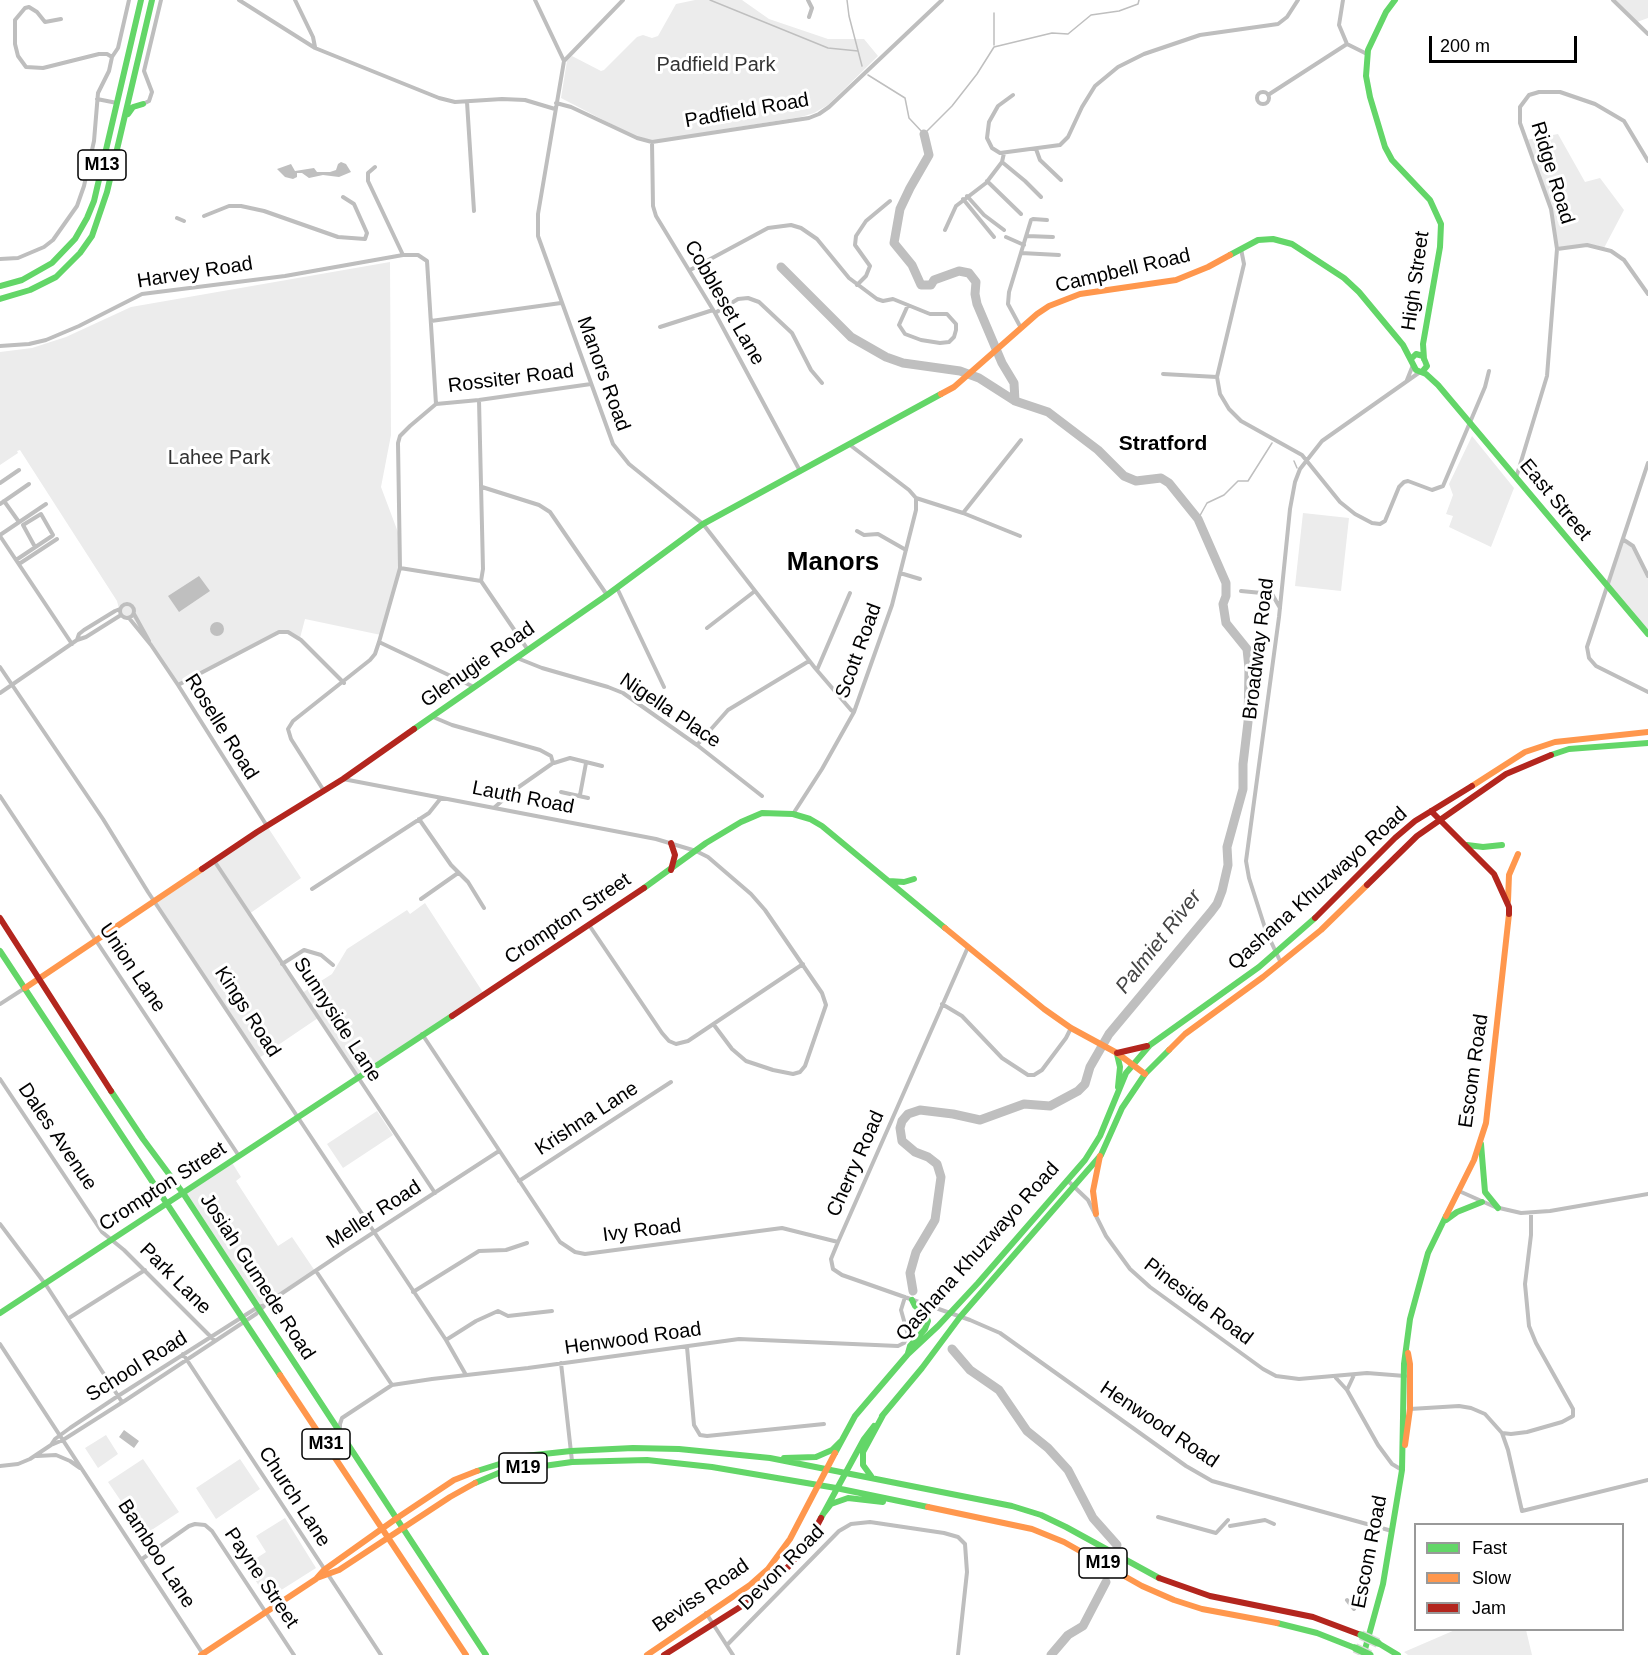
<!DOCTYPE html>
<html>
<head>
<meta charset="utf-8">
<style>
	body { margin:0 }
	#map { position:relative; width:1648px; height:1655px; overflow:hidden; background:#fff; font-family:Arial,sans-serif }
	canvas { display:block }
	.legend { position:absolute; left:1414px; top:1523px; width:210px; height:108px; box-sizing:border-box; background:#fff; border:2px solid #999; margin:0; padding:8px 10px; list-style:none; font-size:18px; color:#000 }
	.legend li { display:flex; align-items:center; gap:12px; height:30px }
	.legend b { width:30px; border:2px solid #999 }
	.scale { position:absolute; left:1429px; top:36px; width:148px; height:27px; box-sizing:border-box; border:3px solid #000; border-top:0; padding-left:8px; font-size:18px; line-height:21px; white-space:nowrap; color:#000; -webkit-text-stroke:4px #fff; paint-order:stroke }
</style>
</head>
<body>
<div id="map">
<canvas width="1648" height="1655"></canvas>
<ul class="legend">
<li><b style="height:8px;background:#63d668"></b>Fast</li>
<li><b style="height:8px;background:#ff974d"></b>Slow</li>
<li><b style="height:8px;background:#b3261e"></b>Jam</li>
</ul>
<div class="scale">200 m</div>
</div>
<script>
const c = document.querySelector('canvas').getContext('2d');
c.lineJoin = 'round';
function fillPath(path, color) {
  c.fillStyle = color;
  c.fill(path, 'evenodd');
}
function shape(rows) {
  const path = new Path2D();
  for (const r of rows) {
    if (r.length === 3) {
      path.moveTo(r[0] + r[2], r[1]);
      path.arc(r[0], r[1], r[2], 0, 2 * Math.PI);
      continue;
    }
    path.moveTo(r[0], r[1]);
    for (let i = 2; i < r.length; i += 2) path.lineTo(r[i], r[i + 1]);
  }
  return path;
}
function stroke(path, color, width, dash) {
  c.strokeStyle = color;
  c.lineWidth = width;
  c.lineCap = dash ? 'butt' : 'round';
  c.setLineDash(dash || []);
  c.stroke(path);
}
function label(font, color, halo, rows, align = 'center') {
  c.font = font + ' Arial,sans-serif';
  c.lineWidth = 6;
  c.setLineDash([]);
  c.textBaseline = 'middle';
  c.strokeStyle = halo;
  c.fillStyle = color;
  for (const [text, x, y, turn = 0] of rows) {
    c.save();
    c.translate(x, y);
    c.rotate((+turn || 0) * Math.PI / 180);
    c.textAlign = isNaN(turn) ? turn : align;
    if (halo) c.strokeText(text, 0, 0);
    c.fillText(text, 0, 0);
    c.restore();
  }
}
fillPath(shape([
	[695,0,742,0,769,19,828,39,864,39,878,56,828,105,814,113,801,117,663,139,651,141,636,137,561,98,567,61,572,56,601,71,604,70,637,37,643,35,652,38,658,36,676,4],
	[1614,0,1648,0,1648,18,1637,22],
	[1558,134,1585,182,1600,178,1624,210,1604,248,1595,245,1558,249,1555,223,1526,140],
	[390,262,391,435,381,487,399,535,400,567,381,635,305,619,300,638,296,636,279,632,178,685,132,617,127,619,121,616,117,601,20,450,17,451,18,453,0,465,0,352,32,348,66,337,131,307],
	[1472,436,1514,488,1491,547,1449,527,1453,516,1446,514,1453,495,1449,484],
	[1303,513,1349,518,1341,591,1295,586],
	[1624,540,1628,541,1648,576,1648,634,1607,588],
	[267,826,301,878,249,914,302,993,332,974,347,949,407,910,410,914,425,903,484,994,357,1077,318,1018,259,1058,154,901],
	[377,1111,393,1135,343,1168,327,1144],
	[231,1161,241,1177,236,1181,278,1246,292,1237,315,1271,260,1309,182,1193],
	[106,1435,118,1454,98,1468,85,1448],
	[143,1459,179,1512,144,1535,108,1482],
	[240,1459,260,1489,216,1519,196,1488],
	[285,1518,316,1568,267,1599,246,1565,266,1552,256,1536],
	[1455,1630,1526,1630,1532,1655,1408,1655,1404,1652]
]), '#ececec');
fillPath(shape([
	[341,162,346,164,351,172,339,177,323,175,309,178,302,173,297,173,297,177,293,179,285,177,277,169,291,164,295,171,314,168,317,172,330,172,336,170,338,164],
	[199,576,210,591,179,612,168,596],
	[217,629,7],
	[124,1430,139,1441,134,1448,119,1437]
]), '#bfbfbf');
stroke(shape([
	[710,0,828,48,858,51],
	[847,0,849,16,862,66],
	[994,45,994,13],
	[868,75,905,98,909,118,924,134,952,106,977,74,994,47,1052,33,1068,34,1091,15,1119,11,1138,4,1139,0],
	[1294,461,1297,468],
	[1198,519,1207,503,1224,495,1238,481,1248,481,1272,443]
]), '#bfbfbf', 1.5);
stroke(shape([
	[781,267,851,337,886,357,903,363,960,371,979,378,1015,401],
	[913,1291,910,1273,916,1252,935,1220,941,1177,937,1164,928,1157,915,1152,902,1141,900,1128,902,1121,908,1114,920,1110,953,1114,980,1120,1024,1104,1050,1106,1078,1091,1085,1084,1090,1067,1109,1034,1211,912,1217,904,1222,891,1228,865,1227,847,1243,789,1243,764,1248,722,1249,668,1247,649,1226,623,1223,604,1226,596,1226,583,1198,519,1169,483,1161,478,1136,481,1124,476,1098,450,1048,412,1015,401,1014,383,1002,363,977,304,975,294,976,282,969,273,959,271,934,280,931,285,921,285,912,265,894,243,900,209,910,188,929,155,924,134],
	[952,1349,970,1370,999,1390,1027,1431,1048,1448,1068,1470,1093,1518,1117,1545],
	[1051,1655,1068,1635,1083,1626,1106,1582]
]), '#bfbfbf', 9);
stroke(shape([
	[239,0,315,48,439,98,455,102,502,99,525,100,555,109],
	[295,0,313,37,315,47],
	[535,0,564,61,538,214,538,236,613,444,629,464,703,524,815,668,851,710,854,712],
	[808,0,812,8,809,17],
	[1343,0,1339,25,1347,44],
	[1613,0,1648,34],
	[61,19,45,22,37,12,29,7,25,8,15,20,15,44,18,56,26,67,43,68,99,54,107,54,112,57],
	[564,61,623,0],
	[1263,98,6],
	[1013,95,998,106,989,122,987,138,992,148,1000,153,1060,145,1068,137,1082,107,1095,86,1118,67,1144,54,1200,35,1278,24,1287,17,1298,0],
	[1268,95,1347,44,1367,54],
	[97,99,117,103],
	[467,102,474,211],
	[556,103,571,107,637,138,652,142,809,118,819,114,829,107,942,0],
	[143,104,149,101,152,92,144,71,161,0],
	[652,142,653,206,656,216,715,313,800,471],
	[1036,149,1040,160,1061,180],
	[1002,162,1025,181,1041,197],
	[375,167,368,173,368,181,403,255],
	[987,181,1021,214],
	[967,196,984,215,1004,230],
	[963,199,994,237],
	[204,216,229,206,241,206,264,211,338,237,365,239,367,233,354,204,343,197],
	[177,218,184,221],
	[945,230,956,206,986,183,1002,162,1004,153],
	[1027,236,1053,237],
	[1006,237,1024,245],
	[1241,249,1244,264,1217,377,1220,394,1229,409,1241,421,1302,455,1340,502,1355,514,1372,523,1380,524,1385,521,1399,487,1404,482,1408,481,1432,490,1443,486,1485,387,1489,371],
	[1557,249,1587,245,1611,251,1624,260,1648,294],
	[1021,253,1059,255],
	[0,259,18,258,44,247,53,240,77,206,84,186,94,141,98,93,109,71,112,57,118,48,129,0],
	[690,270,768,228,791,225,801,228,817,239,849,278,877,299,883,301,893,299,930,314,947,314,956,324,956,330,954,337,949,342,940,343,921,340,905,334,899,325,908,305],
	[857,285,866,276,870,266,855,245,856,236,866,221,890,201],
	[715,313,738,299,748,298,759,302,792,333,811,370,822,383],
	[431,321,561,303],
	[660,327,713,310],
	[1021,328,1008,304,1009,292,1031,220,1033,219,1047,220],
	[0,346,29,344,46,340,79,326,142,294,285,276,403,255,418,255,427,261,436,404,410,426,400,436,398,443,400,568,379,642,375,654,370,660,293,721,288,729,291,739,324,791],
	[1163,374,1217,377],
	[1407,380,1413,365],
	[479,400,483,569,481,581,528,650],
	[436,404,479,400,591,384],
	[1648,463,1587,647,1589,658,1596,666,1648,692],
	[1516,478,1547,376,1557,249,1551,209,1520,123,1520,107,1529,95,1539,92,1560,92,1595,104,1624,121,1648,161],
	[0,483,19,470],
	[482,487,539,505,550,512,607,595],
	[916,498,963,513,1020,536],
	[4,501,19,522],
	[0,504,29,484],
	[963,513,1021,440],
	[857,531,864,535,878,534,906,550],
	[0,535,46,504],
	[0,536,72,644],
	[1624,540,1633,546,1648,576],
	[16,560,52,536,53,535,41,514,23,525,35,547],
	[19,564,57,539],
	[400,568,481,581],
	[900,573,920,579],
	[617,588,664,687],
	[1241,591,1272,594,1280,608],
	[127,611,7],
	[134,614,149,641],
	[129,618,151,645,178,685,267,826],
	[707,628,755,591],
	[77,640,79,634,84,630,115,611,120,609],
	[379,642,474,687],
	[517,658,542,668,608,687,623,693,697,745,762,796],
	[0,667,103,819,148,892,446,1340,466,1375],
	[817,670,850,593],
	[178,685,279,632,288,632,301,640,344,683],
	[0,693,77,640,86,637,121,615],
	[433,717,452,725,540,750,551,756,553,763,513,791,495,807],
	[697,745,728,710,809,661],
	[554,763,570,758,602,766],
	[343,779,656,839,696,851,708,857,751,894,765,910,822,993,826,1005,805,1066,800,1072,793,1074,773,1070,746,1061,732,1049,714,1025],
	[561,792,588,798],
	[580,795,586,763],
	[0,796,239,1156],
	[793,814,822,769,854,712,892,605,916,510,916,498,909,490,850,445],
	[419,819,451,865,468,882,484,908],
	[215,862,435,1193],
	[312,889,429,813,441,798],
	[421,899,458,873],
	[589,925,662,1033,669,1041,676,1044,688,1041,803,964],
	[968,947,838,1242,831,1259,833,1269,842,1275,970,1320,1000,1333,1186,1466,1212,1481,1392,1531],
	[1281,963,1266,931,1249,878,1246,861,1279,617,1290,509,1295,482,1300,469,1322,441,1420,372],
	[282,964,304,950,321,955,333,965],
	[0,1004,25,988],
	[942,1004,962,1016,1002,1058,1028,1075,1034,1075,1042,1070,1066,1038,1071,1028],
	[422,1034,560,1242,575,1252,585,1254,782,1228,838,1242],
	[0,1079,102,1232,124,1250,215,1341],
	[1067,1180,1088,1200,1106,1236,1130,1269,1150,1287,1263,1369,1276,1376,1299,1379,1367,1373,1405,1376],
	[519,1181,671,1082],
	[1459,1191,1495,1207,1521,1213,1550,1211,1648,1194],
	[0,1224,46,1285,122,1402],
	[316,1271,392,1385],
	[413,1292,479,1251,506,1250,527,1243],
	[69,1318,145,1270],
	[446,1340,476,1321,498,1311,508,1316,552,1311],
	[0,1344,203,1654],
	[687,1347,694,1425,700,1435,707,1436,824,1424],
	[183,1354,381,1655],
	[561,1363,572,1461],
	[1354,1375,1347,1390,1378,1445,1392,1464,1402,1470],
	[1336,1378,1347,1390],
	[1410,1409,1459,1406,1471,1408,1485,1414,1502,1433,1511,1434,1527,1432,1562,1422,1573,1416,1573,1409,1536,1343,1529,1326,1525,1284,1531,1235,1531,1213],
	[340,1431,340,1424,342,1418,392,1385,432,1379,528,1368,739,1339,898,1346,904,1343,908,1335,901,1310,905,1297],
	[1502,1433,1508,1450,1522,1511,1648,1480],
	[51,1445,63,1440,126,1400,256,1314,266,1304,345,1251,499,1151],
	[37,1456,56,1455,70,1461,80,1468],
	[0,1466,18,1464,30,1459,51,1445,55,1439,70,1428,118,1396,258,1307,266,1305],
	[1158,1517,1216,1533,1228,1520],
	[1230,1526,1265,1520,1274,1524],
	[142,1559,189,1526,195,1524,205,1525,212,1531,294,1655],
	[1347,1600,1354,1609],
	[706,1613,733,1655],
	[727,1645,839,1531,851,1524,870,1522,944,1533,958,1537,965,1544,967,1572,958,1655]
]), '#bebebe', 4);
stroke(shape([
	[1395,0,1386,12,1368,50,1366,76,1370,97,1385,147,1392,160,1430,200,1441,224,1440,247,1423,344,1424,359],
	[128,114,133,107,143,104],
	[1230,255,1258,240,1273,239,1292,244,1344,278,1359,292,1403,345,1416,370,1426,374,1438,385,1648,634],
	[0,286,22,280,52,263,75,239,87,218,94,201,141,0],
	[0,299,30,290,56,277,80,253,92,236,107,192,152,0],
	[1412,358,1416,354,1423,356,1427,366,1422,372],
	[414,729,607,595,703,524,941,394],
	[1551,755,1569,749,1648,743],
	[1467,845,1483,847,1502,845],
	[889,881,904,882,914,879],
	[644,888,706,843,741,822,762,813,793,814,810,819,822,826,945,928],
	[0,951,280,1375],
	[1117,1054,1120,1067,1118,1087],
	[111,1091,143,1139,183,1193,486,1655],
	[1481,1144,1485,1192,1498,1208],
	[1446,1220,1457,1212,1482,1202],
	[0,1313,452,1016],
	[908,1353,910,1346,925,1329,928,1321,925,1314,915,1306,912,1300],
	[882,1416,922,1368,960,1317,1101,1155,1122,1108,1145,1074,1169,1050],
	[835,1453,855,1416,908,1354,938,1326,978,1283,1085,1160,1100,1136,1126,1073,1150,1045,1259,967,1315,918],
	[784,1458,816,1457,832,1450,840,1442],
	[477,1471,525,1456,571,1451,633,1448,679,1449,770,1458,1012,1506,1041,1515,1066,1527,1159,1578],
	[871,1476,863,1465,863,1452,883,1415],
	[475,1483,501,1472,572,1462,647,1460,712,1467,836,1488,928,1507],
	[824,1513,831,1504,848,1498,883,1502],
	[821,1518,864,1439,874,1426],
	[1277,1623,1317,1633,1355,1648],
	[1378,1643,1398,1655],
	[1364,1653,1383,1584,1402,1470,1404,1364,1410,1319,1428,1253,1446,1216]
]), '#63d668', 6);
stroke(shape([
	[941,394,954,387,1037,314,1049,306,1080,294,1176,280,1208,267,1230,255],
	[1472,786,1525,752,1555,742,1648,732],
	[1508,901,1509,875,1518,854],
	[945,928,1044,1009,1071,1028,1117,1053,1145,1074],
	[25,988,202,869],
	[1169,1050,1185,1034,1263,977,1321,930,1367,885],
	[1096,1214,1093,1191,1100,1156],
	[1446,1216,1474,1160,1486,1123,1509,914],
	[280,1375,466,1655],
	[1405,1445,1410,1409,1410,1364,1408,1353],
	[928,1507,1032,1529,1064,1542,1142,1586,1174,1600,1202,1609,1277,1623],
	[317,1578,339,1570,450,1497,475,1483],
	[201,1655,316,1579,324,1570,397,1518,454,1480,477,1471],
	[647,1655,750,1585,768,1569,790,1539,835,1453]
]), '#ff974d', 6);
stroke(shape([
	[1431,811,1494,874,1509,907,1509,914],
	[671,843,675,855,671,870],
	[202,869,257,832,343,779,414,729],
	[1367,885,1417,836,1506,774,1551,755],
	[0,918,111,1091],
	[1315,918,1395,838,1415,821,1472,786],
	[452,1016,644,888],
	[1117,1053,1147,1046],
	[1159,1578,1210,1596,1313,1617,1361,1635],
	[664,1655,756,1597,790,1565,810,1539,821,1518]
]), '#b3261e', 6);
const fastBridge = shape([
	[1361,1635,1378,1643],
	[1355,1648,1370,1655]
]);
stroke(fastBridge, '#dbdbdb', 10, []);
stroke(fastBridge, '#63d668', 7);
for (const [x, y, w] of [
	[102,165,48],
	[326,1444,48],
	[523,1468,48],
	[1103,1563,48]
]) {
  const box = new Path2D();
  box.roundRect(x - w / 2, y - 15, w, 30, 4.5);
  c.fillStyle = '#fff';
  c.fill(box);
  stroke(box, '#000', 1.5);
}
label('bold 18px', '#000', null, [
	["M13",102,165],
	["M31",326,1444],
	["M19",523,1468],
	["M19",1103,1563]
]);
label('20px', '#333', '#fff', [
	["Padfield Park",716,65],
	["Lahee Park",219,458]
]);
label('20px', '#000', '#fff', [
	["Padfield Road",747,111,-10],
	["Ridge Road",1552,173,73],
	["Campbell Road",1123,271,-13],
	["Harvey Road",195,273,-9],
	["High Street",1416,281,-82],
	["Cobbleset Lane",724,303,60],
	["Manors Road",603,374,70],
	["Rossiter Road",511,379,-7],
	["East Street",1555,500,50],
	["Broadway Road",1259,649,-83],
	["Scott Road",859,651,-70],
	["Glenugie Road",478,665,-35],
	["Nigella Place",670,711,34],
	["Roselle Road",221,727,58],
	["Lauth Road",523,798,11],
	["Qashana Khuzwayo Road",1318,889,-42],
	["Crompton Street",568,919,-34],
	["Union Lane",132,968,56],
	["Kings Road",247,1012,57],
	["Sunnyside Lane",337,1020,57],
	["Escom Road",1474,1071,-82],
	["Krishna Lane",587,1119,-33],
	["Dales Avenue",57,1137,56],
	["Cherry Road",856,1164,-66],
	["Crompton Street",163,1187,-33],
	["Meller Road",374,1215,-33],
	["Ivy Road",642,1231,-7],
	["Qashana Khuzwayo Road",978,1252,-48],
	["Josiah Gumede Road",257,1277,57],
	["Park Lane",175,1279,45],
	["Pineside Road",1198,1302,37],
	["Henwood Road",633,1339,-8],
	["School Road",137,1367,-32],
	["Henwood Road",1159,1425,34],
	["Church Lane",294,1497,57],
	["Escom Road",1370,1552,-79],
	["Bamboo Lane",156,1554,57],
	["Devon Road",782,1568,-45],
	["Payne Street",261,1578,56],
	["Beviss Road",701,1596,-35]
]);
label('bold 21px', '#000', '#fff', [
	["Stratford",1163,444]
]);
label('italic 21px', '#444', '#fff', [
	["Palmiet River",1159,942,-52]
]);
label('bold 26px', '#000', '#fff', [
	["Manors",833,563]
]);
</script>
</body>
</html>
